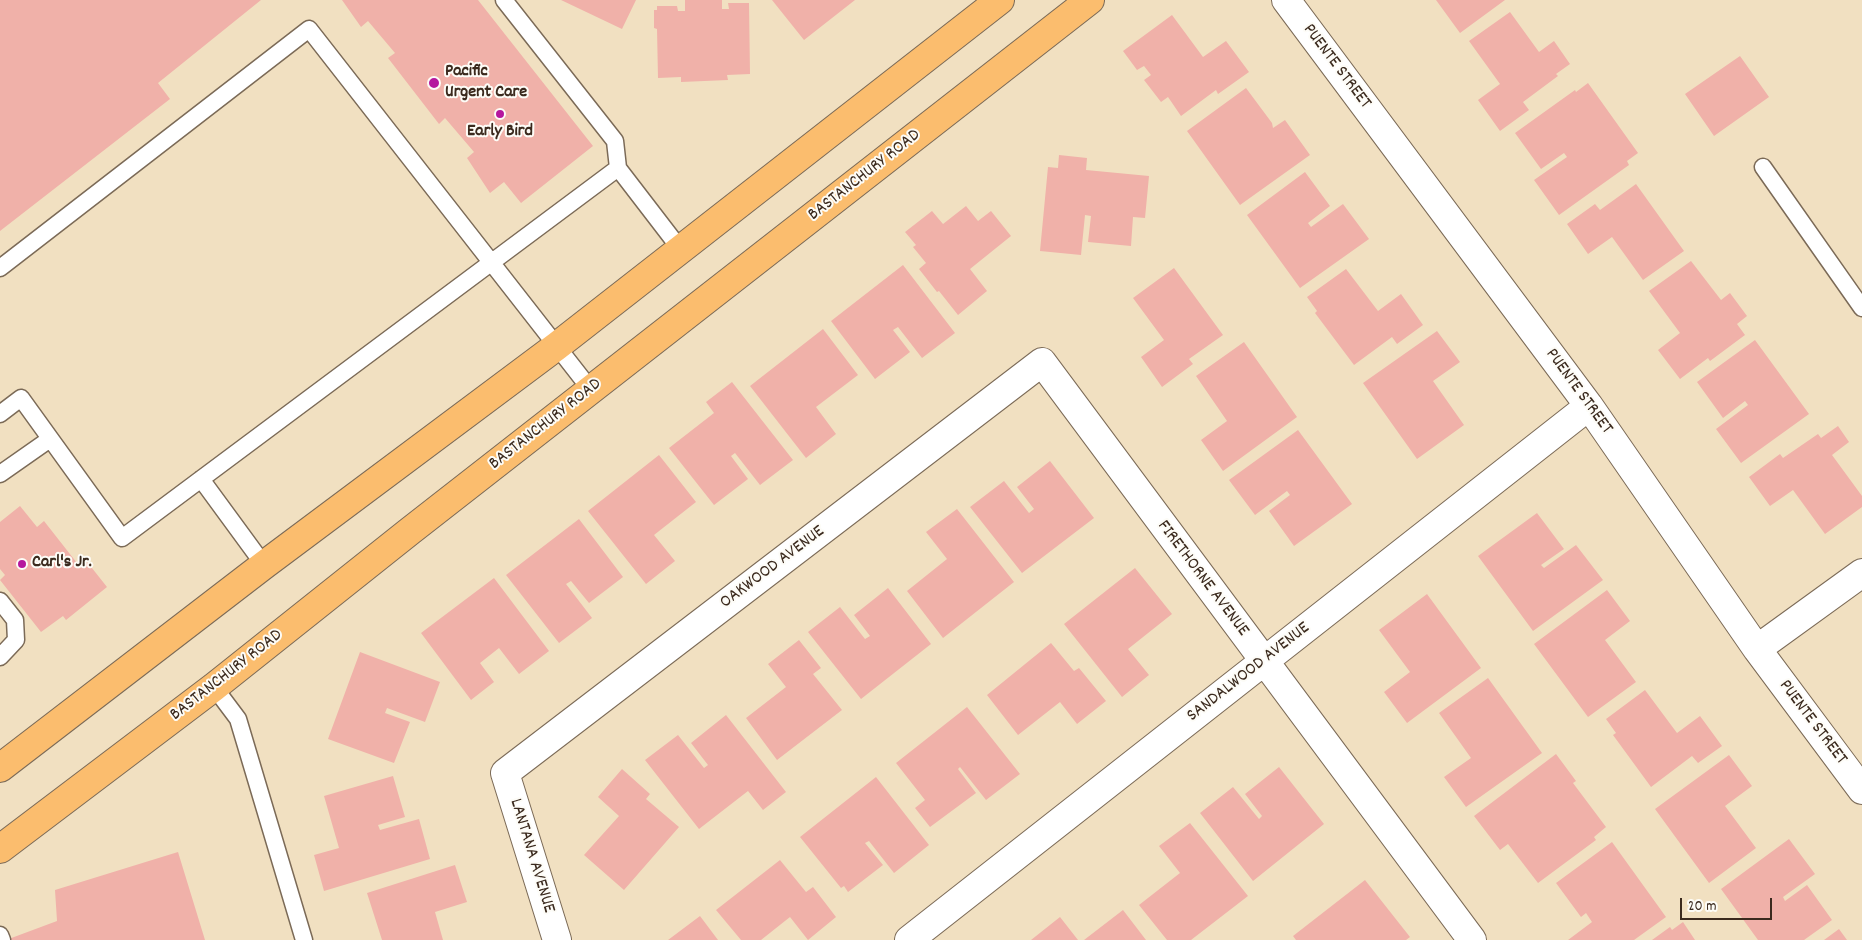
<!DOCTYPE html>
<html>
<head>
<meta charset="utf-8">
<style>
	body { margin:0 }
	#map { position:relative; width:1862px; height:940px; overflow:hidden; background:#f1e0c1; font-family:Dekko,sans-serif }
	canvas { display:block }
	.scale { position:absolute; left:1680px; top:898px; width:92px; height:22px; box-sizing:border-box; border:2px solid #3b2a1e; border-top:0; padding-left:6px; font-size:15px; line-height:18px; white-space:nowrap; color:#3b2a1e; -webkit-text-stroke:4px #fdfcf7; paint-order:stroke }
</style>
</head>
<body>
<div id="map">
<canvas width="1862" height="940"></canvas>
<div class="scale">20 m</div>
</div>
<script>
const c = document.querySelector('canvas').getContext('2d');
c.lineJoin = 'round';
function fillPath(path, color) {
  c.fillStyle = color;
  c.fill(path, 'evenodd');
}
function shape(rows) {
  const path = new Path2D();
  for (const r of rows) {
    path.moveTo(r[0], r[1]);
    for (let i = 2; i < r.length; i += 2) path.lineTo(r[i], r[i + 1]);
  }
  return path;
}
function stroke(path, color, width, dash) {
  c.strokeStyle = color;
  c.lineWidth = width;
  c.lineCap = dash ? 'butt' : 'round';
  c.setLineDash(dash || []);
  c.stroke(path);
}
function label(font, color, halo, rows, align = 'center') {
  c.font = font + ' Dekko,sans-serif';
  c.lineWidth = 4;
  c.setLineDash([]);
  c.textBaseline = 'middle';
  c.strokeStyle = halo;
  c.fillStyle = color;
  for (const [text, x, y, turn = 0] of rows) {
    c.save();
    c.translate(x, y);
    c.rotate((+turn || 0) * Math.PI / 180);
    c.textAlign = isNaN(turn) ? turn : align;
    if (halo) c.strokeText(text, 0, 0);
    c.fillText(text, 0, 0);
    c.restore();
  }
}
fillPath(shape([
	[0,0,261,0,158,83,170,99,0,231],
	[342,0,478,0,593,146,521,203,504,182,490,193,467,158,474,152,445,118,439,124,388,58,395,53,368,21,361,27],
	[561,0,636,0,622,29],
	[685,0,722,0,722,9,729,9,728,3,749,3,750,74,727,75,728,80,681,82,681,77,658,78,657,29,654,28,654,10,657,10,657,6,677,6,678,11,685,11],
	[772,0,855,0,804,40],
	[1436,0,1505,0,1460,33],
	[1510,12,1539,52,1554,41,1570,64,1556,74,1558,76,1523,102,1529,110,1500,131,1478,100,1500,84,1469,41],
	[1172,15,1203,57,1226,41,1249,72,1218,94,1216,90,1181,116,1168,97,1161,102,1144,80,1151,75,1144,66,1137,70,1123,51],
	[1740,56,1769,97,1714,136,1685,94],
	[1588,83,1638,153,1627,161,1629,165,1559,215,1534,180,1567,157,1564,153,1541,169,1515,133,1575,90,1576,92],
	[1246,88,1272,123,1273,128,1285,120,1310,155,1240,205,1187,131],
	[1059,155,1087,158,1086,170,1149,176,1145,218,1133,217,1131,246,1088,242,1091,216,1085,215,1081,255,1040,251,1048,167,1058,168],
	[1305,172,1330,206,1308,223,1311,227,1343,204,1369,239,1300,288,1247,215],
	[1636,184,1684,251,1643,280,1612,237,1588,254,1567,224,1595,204,1600,210],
	[966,206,978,221,991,211,1011,236,970,269,987,291,958,315,939,291,937,292,919,269,926,263,913,247,916,245,905,232,932,211,943,224],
	[1691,261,1721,300,1730,293,1747,316,1737,324,1745,335,1710,361,1708,358,1680,379,1658,350,1680,333,1649,291],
	[903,265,955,333,922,358,898,327,893,330,910,352,875,379,831,321],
	[1174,268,1223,335,1189,359,1193,364,1162,387,1141,357,1164,340,1133,298],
	[1346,269,1378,311,1401,294,1423,325,1397,344,1392,337,1354,365,1315,313,1317,311,1307,297],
	[823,329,858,375,816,407,836,434,806,458,750,386],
	[1437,331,1460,362,1433,381,1464,425,1417,459,1363,383],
	[1755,340,1809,414,1741,463,1716,429,1748,405,1745,401,1723,418,1697,382],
	[1244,342,1297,417,1223,471,1201,440,1227,421,1196,376],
	[732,382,793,460,760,485,735,453,731,456,748,479,714,505,669,448,714,413,706,402],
	[1838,426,1849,442,1832,455,1862,496,1862,507,1825,534,1793,490,1770,506,1749,477,1780,454,1783,458,1818,434,1821,438],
	[1298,430,1352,504,1294,546,1269,511,1290,495,1287,491,1255,515,1229,480],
	[659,455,696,502,654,535,675,561,646,584,588,511],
	[1050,461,1094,518,1022,573,970,507,1004,481,1029,513,1034,509,1017,487],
	[20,506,37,527,44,521,77,563,84,558,107,587,66,620,63,616,41,632,0,580,5,575,0,569,0,522],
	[957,509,1014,582,943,638,907,591,947,559,926,532],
	[1537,513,1564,549,1541,565,1544,568,1576,545,1603,580,1533,631,1478,556],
	[579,519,623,577,589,603,571,581,566,584,592,618,559,643,506,575],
	[1135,568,1172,614,1128,649,1149,675,1122,697,1064,624],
	[494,578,549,651,519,674,499,648,480,663,494,682,471,700,421,633],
	[888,588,931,644,861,699,808,632,840,607,865,639,870,636,854,615],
	[1607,590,1630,621,1605,640,1636,682,1588,717,1534,644],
	[1427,594,1481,668,1407,723,1384,692,1410,672,1379,630],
	[799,640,821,668,813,674,842,710,777,760,746,718,786,687,768,664],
	[1051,643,1074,671,1079,668,1106,701,1077,724,1060,702,1018,735,987,695],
	[360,652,440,682,425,722,387,708,385,713,410,722,394,763,328,739],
	[1488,678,1542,753,1466,807,1444,777,1471,758,1439,713],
	[1645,690,1677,733,1700,716,1722,746,1698,763,1692,756,1651,787,1613,735,1616,733,1606,719],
	[967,707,1020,774,986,800,960,767,958,769,976,793,930,827,915,808,925,800,896,763],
	[726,715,786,792,763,810,748,791,699,829,645,760,678,735,704,768,708,765,691,743],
	[1556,754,1576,781,1573,783,1606,827,1594,837,1596,840,1538,883,1508,844,1500,850,1474,816],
	[1729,755,1752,786,1725,806,1756,848,1709,883,1655,809],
	[1279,767,1324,824,1253,881,1200,813,1233,787,1259,819,1262,816,1245,794],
	[622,769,650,794,646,799,679,827,624,890,584,855,619,816,598,797],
	[393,776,405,817,378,825,380,830,419,819,430,859,324,891,314,855,339,848,324,796],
	[876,777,929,845,894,873,869,841,865,843,883,865,848,892,844,886,841,888,800,837],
	[1190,823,1248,896,1191,940,1167,940,1139,905,1180,873,1159,846],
	[1789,839,1815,874,1783,897,1785,901,1807,885,1832,920,1804,940,1758,940,1721,889],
	[1612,842,1666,917,1634,940,1568,940,1592,922,1586,913,1581,917,1556,883],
	[178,852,205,940,6,940,57,921,55,890],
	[780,860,806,892,813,887,836,917,808,940,790,917,761,940,741,940,716,910],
	[455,865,467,902,435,912,443,940,382,940,367,893],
	[1365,880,1410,937,1406,940,1296,940,1293,936],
	[1123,910,1146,940,1084,940],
	[700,916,718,940,668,940],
	[1060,917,1078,940,1031,940],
	[1683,922,1695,940,1652,940,1670,927,1672,930],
	[1839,929,1847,940,1824,940]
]), '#f0b1a9');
const service = shape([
	[504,0,615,141,618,168,681,250],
	[1763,167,1862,308],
	[0,268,309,29,591,390],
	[0,414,21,398,122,538,618,168],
	[0,474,50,439],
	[201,479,264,565],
	[0,601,15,620,16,640,0,657],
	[214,687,238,719,304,940],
	[0,935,2,940]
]);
const minor = shape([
	[1286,0,1589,406,1757,649,1862,790],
	[1757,649,1862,573],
	[557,940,505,773,1042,362,1472,940],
	[909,940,1589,406]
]);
const primary = shape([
	[0,768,264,565,557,346,1000,0],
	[0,849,214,687,410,531,1090,0]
]);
stroke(service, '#7b6a57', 19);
stroke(minor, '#7b6a57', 30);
stroke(primary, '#7b6a57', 30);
stroke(service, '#fff', 16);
stroke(minor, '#fff', 28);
stroke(primary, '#fbbd6e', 28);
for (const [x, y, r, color] of [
	[434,83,6,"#b5179e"],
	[500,114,5,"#b5179e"],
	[22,564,5,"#b5179e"]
]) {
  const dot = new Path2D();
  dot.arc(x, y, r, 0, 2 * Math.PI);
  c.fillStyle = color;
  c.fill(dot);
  stroke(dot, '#fdfcf7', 2);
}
label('18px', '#3b2a1e', '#fdfcf7', [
	["PUENTE STREET",1336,67,53],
	["BASTANCHURY ROAD",865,176,-38],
	["PUENTE STREET",1578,392,54],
	["BASTANCHURY ROAD",546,425,-38],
	["OAKWOOD AVENUE",773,568,-37],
	["FIRETHORNE AVENUE",1202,579,53],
	["SANDALWOOD AVENUE",1249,673,-38],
	["BASTANCHURY ROAD",227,676,-38],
	["PUENTE STREET",1812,723,53],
	["LANTANA AVENUE",531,856,73]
]);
label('bold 18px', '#3b2a1e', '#fdfcf7', [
	["Pacific",445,73],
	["Urgent Care",445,94],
	["Early Bird",500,133,"center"],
	["Carl's Jr.",32,564]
], 'left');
</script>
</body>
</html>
